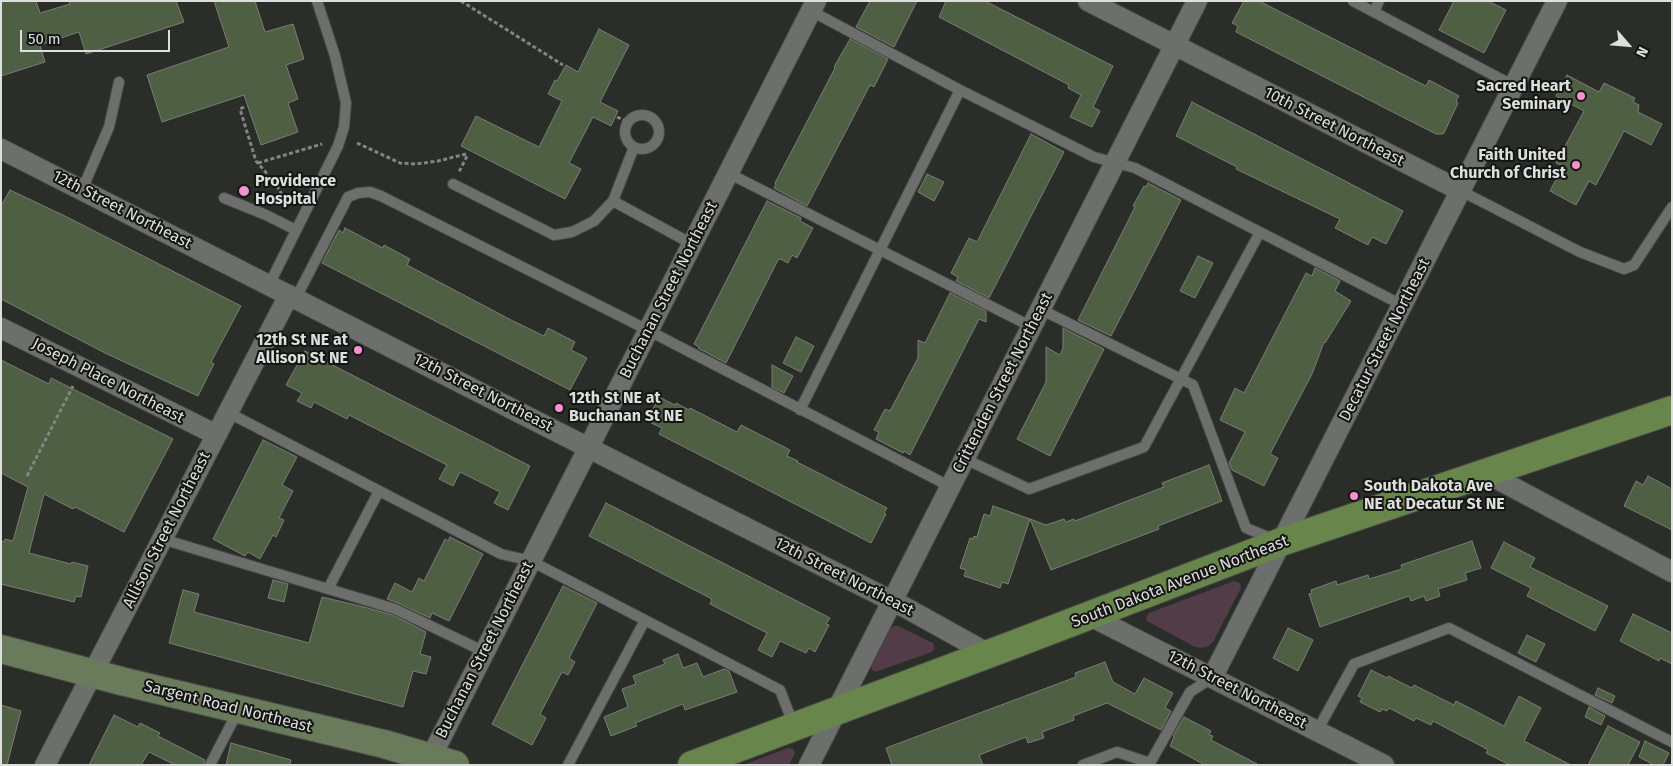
<!DOCTYPE html>
<html>
<head>
<meta charset="utf-8">
<style>
	body { margin:0 }
	#map { position:relative; width:1673px; height:766px; overflow:hidden; background:#2b2d29; font-family:"Fira Sans",sans-serif }
	canvas { display:block }
	.frame { position:absolute; inset:0; border:2px solid #dddfdc; pointer-events:none }
	.north { position:absolute; left:1603px; top:20px; width:50px; height:50px; -webkit-text-stroke:4px #141514; paint-order:stroke; rotate:117deg; font-size:14px; font-weight:700; line-height:20px; text-align:center; color:#dddfdc }
	.north::after { content:''; display:block; margin:auto; width:18px; height:22px; background:#dddfdc; clip-path:polygon(50% 0,100% 100%,50% 72%,0 100%) }
	.scale { position:absolute; left:20px; top:30px; width:150px; height:22px; box-sizing:border-box; border:2px solid #dddfdc; border-top:0; padding-left:6px; font-size:15px; line-height:18px; white-space:nowrap; color:#dddfdc; -webkit-text-stroke:4px #141514; paint-order:stroke }
</style>
</head>
<body>
<div id="map">
<canvas width="1673" height="766"></canvas>
<div class="frame"></div>
<div class="north">N</div>
<div class="scale">50 m</div>
</div>
<script>
const c = document.querySelector('canvas').getContext('2d');
c.lineJoin = 'round';
function fillPath(path, color) {
  c.fillStyle = color;
  c.fill(path, 'evenodd');
}
function shape(rows) {
  const path = new Path2D();
  for (const r of rows) {
    if (r.length === 3) {
      path.moveTo(r[0] + r[2], r[1]);
      path.arc(r[0], r[1], r[2], 0, 2 * Math.PI);
      continue;
    }
    path.moveTo(r[0], r[1]);
    for (let i = 2; i < r.length; i += 2) path.lineTo(r[i], r[i + 1]);
  }
  return path;
}
function stroke(path, color, width, dash) {
  c.strokeStyle = color;
  c.lineWidth = width;
  c.lineCap = dash ? 'butt' : 'round';
  c.setLineDash(dash || []);
  c.stroke(path);
}
function label(font, color, halo, rows, align = 'center') {
  c.font = font + ' "Fira Sans",sans-serif';
  c.lineWidth = 4;
  c.setLineDash([]);
  c.textBaseline = 'middle';
  c.strokeStyle = halo;
  c.fillStyle = color;
  for (const [text, x, y, turn = 0] of rows) {
    c.save();
    c.translate(x, y);
    c.rotate((+turn || 0) * Math.PI / 180);
    c.textAlign = isNaN(turn) ? turn : align;
    if (halo) c.strokeText(text, 0, 0);
    c.fillText(text, 0, 0);
    c.restore();
  }
}
fillPath(shape([
	[1234,581,1240,583,1241,588,1213,642,1207,647,1201,648,1195,647,1147,621,1146,617,1149,613],
	[894,626,898,626,933,643,935,649,932,652,875,672,872,670,871,666,889,629],
	[788,748,793,749,795,753,789,765,743,765]
]), '#513c48');
const building = shape([
	[1,1,36,1,40,13,70,4,69,1,176,1,184,22,86,54,79,32,40,45,45,62,1,76,1,1],
	[214,1,255,1,265,32,293,24,304,59,286,65,298,99,288,103,298,132,261,145,244,95,162,122,147,75,229,47,214,1],
	[870,1,917,1,894,47,856,27,870,1],
	[946,1,985,1,1113,66,1093,107,1100,111,1092,127,1070,117,1081,95,1068,88,1069,85,939,17,946,1],
	[1244,1,1259,1,1426,86,1429,80,1459,96,1456,101,1458,103,1445,131,1443,134,1436,134,1236,32,1238,26,1232,23,1244,1],
	[1454,1,1488,1,1506,10,1484,53,1439,30,1454,1],
	[599,29,629,45,600,102,618,111,611,126,593,117,569,163,581,169,565,199,461,146,476,116,539,147,562,101,548,94,555,80,557,81,566,65,578,72,599,29],
	[850,39,888,59,874,87,870,85,807,206,774,188,776,184,775,183,835,68,834,67,850,39],
	[1567,75,1599,92,1604,83,1635,98,1633,102,1639,105,1638,112,1662,124,1651,145,1624,131,1596,185,1589,181,1576,205,1550,191,1563,166,1556,163,1584,111,1556,96,1567,75],
	[1192,102,1403,211,1386,244,1372,237,1368,245,1335,228,1340,219,1236,169,1237,167,1176,136,1192,102],
	[1031,134,1064,152,989,298,956,281,958,277,951,273,969,238,977,242,1031,134],
	[927,174,944,182,934,201,918,192,927,174],
	[1148,183,1181,200,1111,336,1078,320,1135,207,1133,206,1144,186,1146,187,1148,183],
	[10,190,67,217,241,306,211,362,214,364,198,396,107,354,1,299,1,206,10,190],
	[767,201,801,218,800,221,813,228,797,258,792,255,788,263,780,259,778,260,726,363,698,348,699,347,694,344,767,201],
	[345,228,383,248,384,245,410,259,407,265,511,320,544,336,548,328,575,342,571,350,587,358,570,390,322,263,339,230,343,233,345,228],
	[1198,256,1213,263,1195,298,1180,291,1198,256],
	[1315,268,1340,281,1335,291,1351,301,1325,343,1324,342,1312,374,1270,454,1278,458,1264,486,1232,470,1229,463,1245,432,1220,420,1235,388,1244,393,1306,273,1312,276,1315,268],
	[950,293,986,311,986,322,979,319,910,455,904,451,903,453,876,439,879,432,874,430,885,409,890,411,918,358,918,340,925,343,950,293],
	[1063,328,1104,349,1050,456,1017,439,1046,382,1046,347,1060,355,1063,348,1063,328],
	[796,337,814,346,801,372,783,363,796,337],
	[305,351,530,466,508,510,494,503,500,492,460,472,453,486,439,479,447,465,349,415,347,419,314,402,311,408,297,401,302,393,286,385,305,351],
	[1,360,49,384,51,378,173,439,124,532,75,507,73,509,44,494,29,553,71,564,72,562,88,566,81,597,76,596,74,602,1,584,1,541,4,542,5,539,13,541,28,487,1,473,1,360],
	[772,365,793,376,784,393,772,387,772,365],
	[659,397,675,405,676,403,689,410,690,408,737,432,741,425,790,450,787,456,798,461,797,462,887,508,884,513,886,514,871,543,659,434,662,428,647,421,659,397],
	[263,440,297,457,282,485,293,491,279,518,284,520,276,537,273,535,260,559,248,552,245,556,213,539,263,440],
	[1209,465,1222,501,1158,526,1159,529,1051,570,1030,519,1046,525,1064,519,1066,522,1074,519,1075,521,1164,487,1162,483,1209,465],
	[1648,476,1672,489,1672,530,1624,506,1636,481,1643,485,1648,476],
	[606,503,830,618,826,624,829,625,815,652,809,648,806,653,780,641,772,657,758,650,767,633,710,604,712,600,710,598,589,536,606,503],
	[993,506,1030,519,1008,584,1002,582,1000,588,964,576,966,570,960,568,970,538,973,539,974,536,977,537,984,514,990,516,993,506],
	[450,537,483,554,449,621,432,613,430,618,398,603,387,599,395,583,412,592,419,578,424,581,445,539,448,541,450,537],
	[1472,541,1481,568,1465,573,1467,580,1438,589,1440,596,1426,601,1424,596,1411,601,1409,596,1320,627,1309,594,1312,593,1311,590,1336,581,1337,585,1368,575,1369,579,1402,569,1401,565,1472,541],
	[1504,542,1535,558,1530,567,1608,606,1595,631,1527,596,1531,588,1491,568,1504,542],
	[273,580,288,584,284,602,268,598,273,580],
	[563,586,597,603,569,658,575,662,568,675,562,672,540,714,546,718,532,745,492,724,563,586],
	[183,590,199,594,194,612,309,643,322,597,364,607,393,615,426,632,420,654,431,657,426,674,413,671,403,707,169,643,183,590],
	[1633,614,1672,633,1672,664,1660,658,1659,661,1620,641,1633,614],
	[1288,628,1313,640,1298,671,1273,658,1288,628],
	[1527,635,1545,644,1536,662,1518,653,1527,635],
	[678,654,683,668,697,663,703,677,724,669,729,671,737,692,685,710,683,704,635,723,637,726,611,736,604,717,628,707,622,689,636,684,633,676,665,664,663,660,678,654],
	[1105,662,1113,682,1135,694,1144,678,1173,693,1165,708,1171,711,1161,730,1107,703,1073,716,1074,720,1042,732,1044,738,1028,743,1026,737,979,755,983,765,892,765,886,748,1076,677,1075,673,1105,662],
	[1371,670,1387,678,1388,676,1412,688,1414,685,1454,705,1456,701,1504,726,1519,696,1541,708,1524,741,1571,765,1510,765,1486,753,1488,750,1483,747,1433,721,1431,725,1416,718,1414,721,1389,708,1387,711,1382,709,1380,712,1360,702,1362,698,1358,696,1371,670],
	[1598,688,1615,696,1612,703,1595,695,1598,688],
	[1,705,21,711,7,765,1,765,1,705],
	[1589,707,1605,716,1601,725,1585,717,1589,707],
	[114,715,138,727,140,723,160,733,158,736,205,760,203,765,175,765,149,752,141,765,89,765,114,715],
	[1184,717,1211,731,1209,735,1213,736,1211,740,1259,765,1205,765,1170,746,1174,737,1173,736,1184,717],
	[1608,726,1640,742,1628,765,1588,765,1608,726],
	[1645,741,1669,753,1663,765,1654,765,1639,757,1645,741],
	[231,743,291,760,290,765,226,765,231,743]
]);
fillPath(building, '#4f5f43');
stroke(building, '#7a7d78', 1);
const service = shape([
	[1353,1,1514,86],
	[811,11,960,90,1094,157,1135,168,1402,305],
	[1374,12,1379,1],
	[642,132,17],
	[728,173,1032,327],
	[453,184,554,235,572,232,594,221,613,201,634,147],
	[82,190,109,127,119,82],
	[1461,191,1580,252,1624,269,1634,265,1672,207],
	[224,198,266,215,296,230],
	[613,201,692,244],
	[269,285,338,146,344,127,346,103,335,56,317,1],
	[296,298,348,197,358,193,370,192,381,196,628,320,951,487],
	[1040,309,1193,385,1246,528,1273,539],
	[800,410,960,90],
	[227,412,501,554,531,561,780,690,794,726],
	[965,459,1029,489,1144,447,1260,232],
	[162,539,395,609,485,652],
	[328,589,379,491],
	[1317,731,1354,664,1449,628,1672,742],
	[210,765,238,711],
	[568,765,645,620],
	[1083,765,1117,752,1150,763],
	[1149,765,1190,692,1212,678]
]);
const minor = shape([
	[1088,1,1461,191],
	[1,149,697,503,908,609,989,654],
	[1,328,215,434],
	[1486,473,1672,572],
	[1090,616,1384,765],
	[1212,678,1557,1],
	[45,765,289,295],
	[427,765,816,1],
	[809,765,1197,1]
]);
const secondary = shape([
	[1,649,121,681,384,744,455,765]
]);
const primary = shape([
	[692,765,1015,644,1281,542,1672,410]
]);
stroke(service, '#484a47', 12);
stroke(minor, '#484a47', 22);
stroke(secondary, '#484a47', 30);
stroke(primary, '#484a47', 30);
stroke(shape([
	[461,1,563,65],
	[244,107,240,109,256,161,276,184,282,195,286,209],
	[617,117,628,122],
	[357,143,400,163,416,164,438,161,466,154,467,156,459,172],
	[258,163,322,144],
	[27,476,73,386]
]), '#838582', 3, [4, 2.5]);
stroke(service, '#6c6f6b', 10);
stroke(minor, '#6c6f6b', 20);
stroke(secondary, '#6a7b5c', 28);
stroke(primary, '#68864c', 28);
for (const [x, y, r, color] of [
	[1581,96,5,"#f790ce"],
	[1576,165,5,"#f790ce"],
	[244,191,6,"#f790ce"],
	[358,350,5,"#f790ce"],
	[559,408,5,"#f790ce"],
	[1354,496,5,"#f790ce"]
]) {
  const dot = new Path2D();
  dot.arc(x, y, r, 0, 2 * Math.PI);
  c.fillStyle = color;
  c.fill(dot);
  stroke(dot, '#141514', 2);
}
label('bold 16px', '#dddfdc', '#141514', [
	["Sacred Heart",1571,87],
	["Seminary",1571,105],
	["Faith United",1566,156],
	["Church of Christ",1566,174],
	["Providence",255,182,"left"],
	["Hospital",255,200,"left"],
	["12th St NE at",348,341],
	["Allison St NE",348,359],
	["12th St NE at",569,399,"left"],
	["Buchanan St NE",569,417,"left"],
	["South Dakota Ave",1364,487,"left"],
	["NE at Decatur St NE",1364,505,"left"]
], 'right');
label('16px', '#dddfdc', '#141514', [
	["10th Street Northeast",1334,127,27],
	["12th Street Northeast",122,210,27],
	["Buchanan Street Northeast",669,290,-63],
	["Decatur Street Northeast",1385,340,-63],
	["Joseph Place Northeast",108,381,27],
	["Crittenden Street Northeast",1003,383,-63],
	["12th Street Northeast",483,393,27],
	["Allison Street Northeast",167,530,-63],
	["12th Street Northeast",844,577,27],
	["South Dakota Avenue Northeast",1180,582,-21],
	["Buchanan Street Northeast",485,650,-63],
	["12th Street Northeast",1237,690,27],
	["Sargent Road Northeast",228,707,14]
]);
</script>
</body>
</html>
